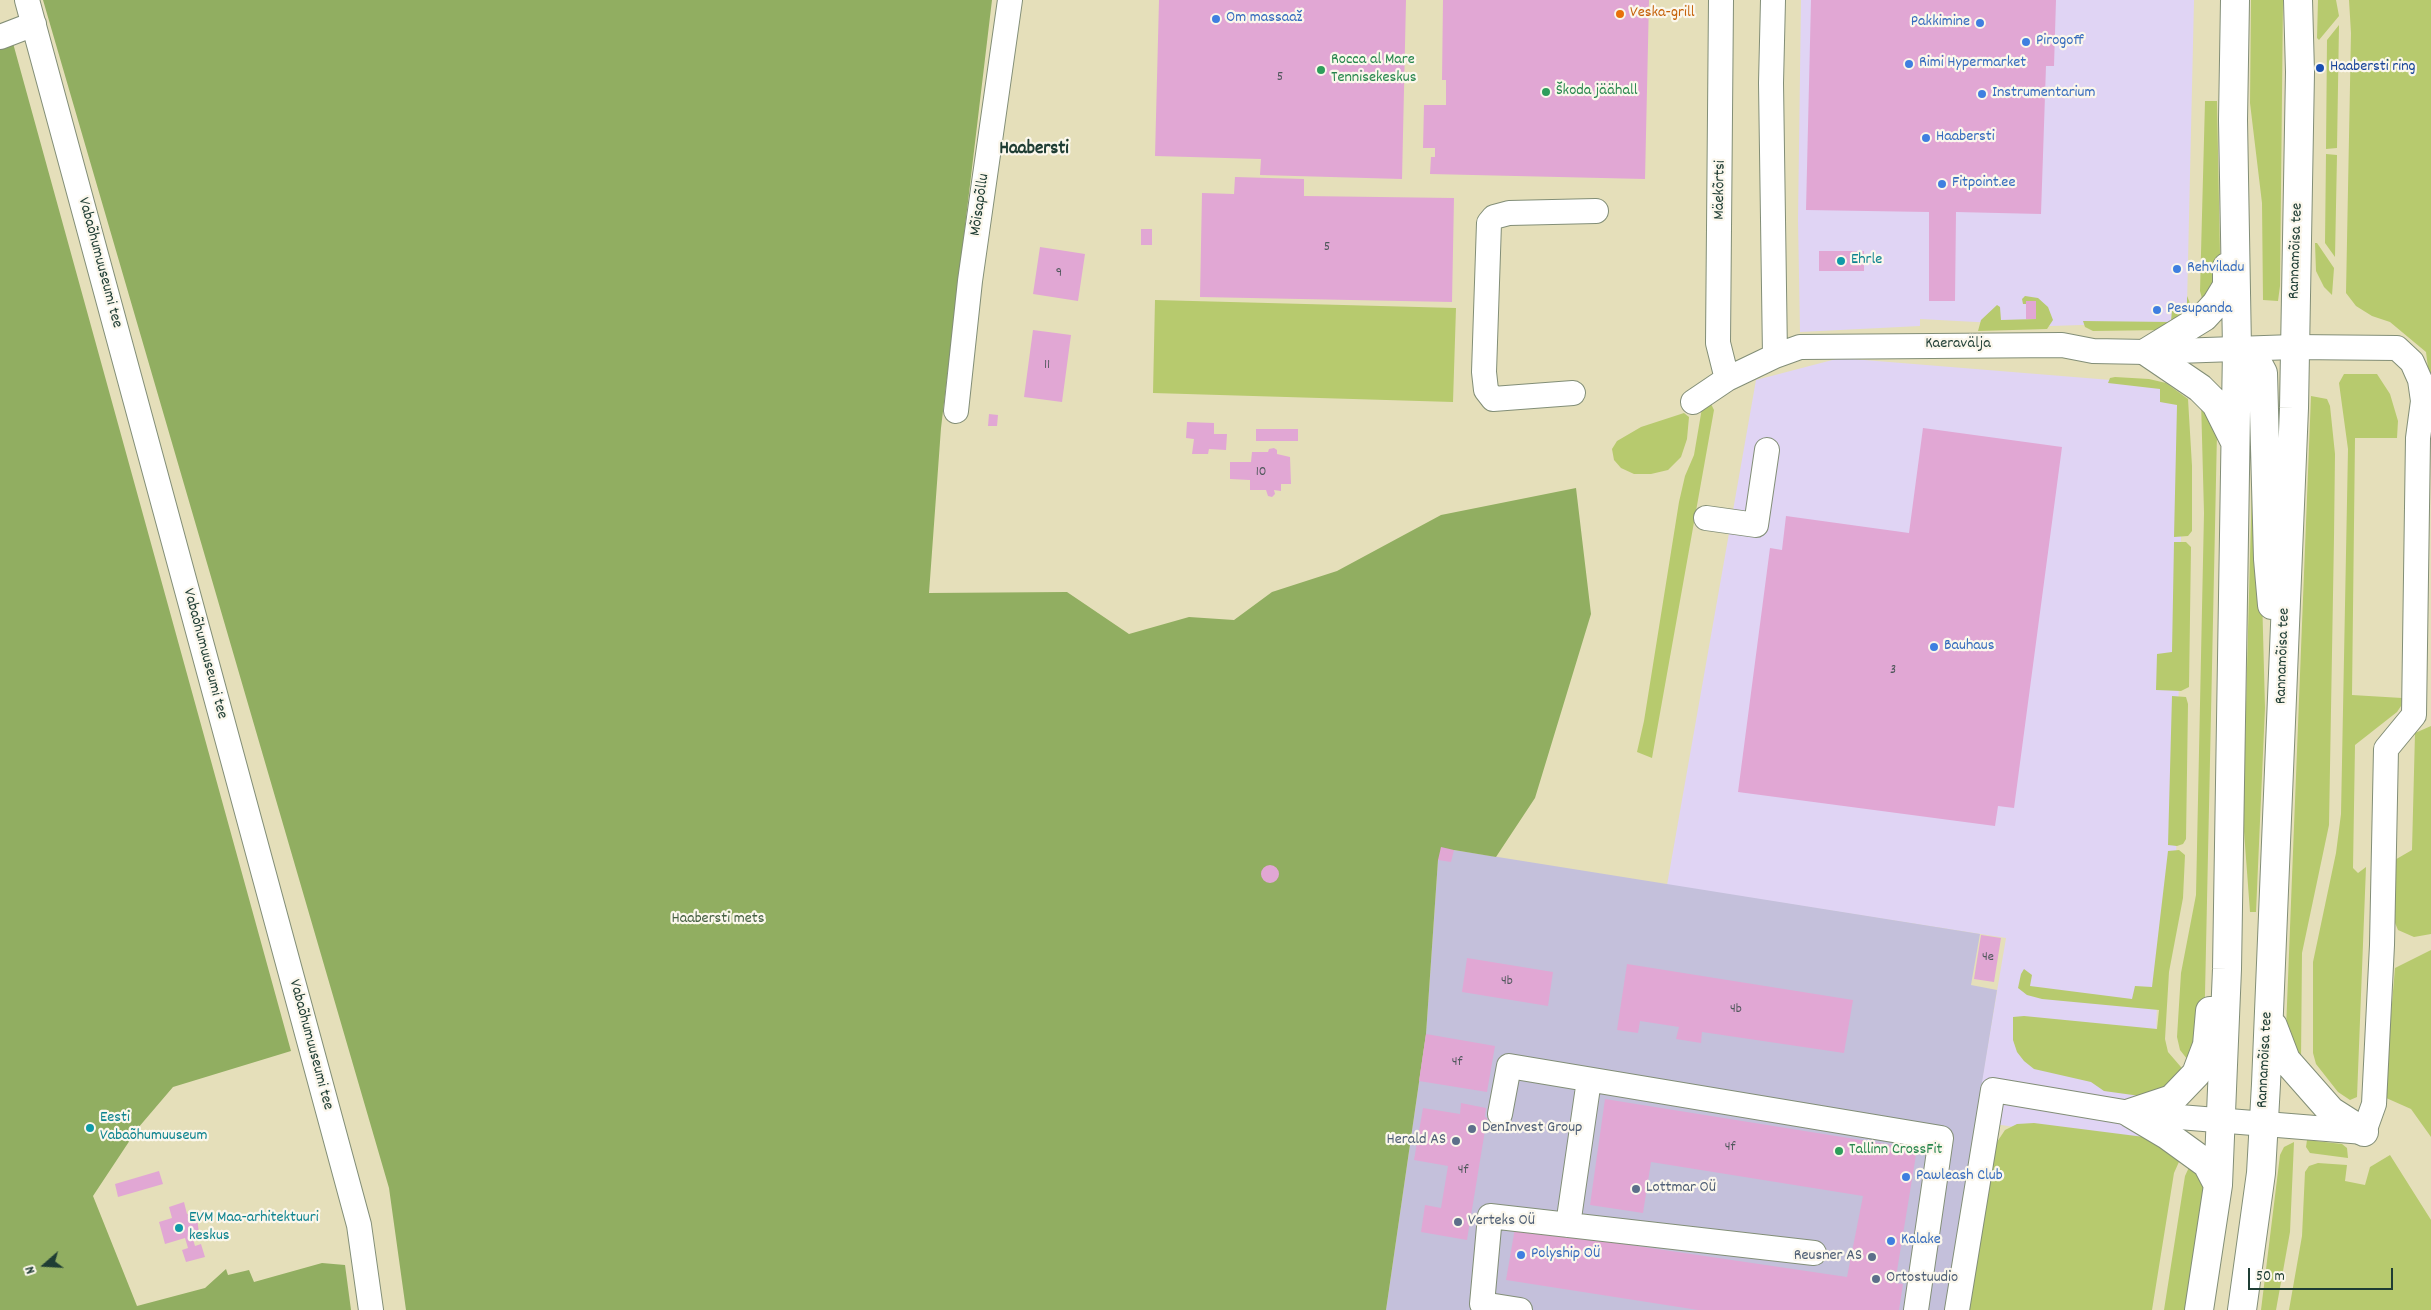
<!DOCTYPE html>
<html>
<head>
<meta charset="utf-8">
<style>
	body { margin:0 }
	#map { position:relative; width:2431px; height:1310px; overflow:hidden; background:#e5dfba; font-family:Dekko,sans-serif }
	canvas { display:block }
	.north { position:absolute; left:20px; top:1240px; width:50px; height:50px; -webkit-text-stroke:4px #fbf7ec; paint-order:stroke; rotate:251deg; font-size:14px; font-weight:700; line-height:20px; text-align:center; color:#1f3d34 }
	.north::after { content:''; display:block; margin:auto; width:18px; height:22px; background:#1f3d34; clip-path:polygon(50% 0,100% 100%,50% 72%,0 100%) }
	.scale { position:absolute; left:2248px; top:1268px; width:145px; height:22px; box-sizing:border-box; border:2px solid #1f3d34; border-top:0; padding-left:6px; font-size:15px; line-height:18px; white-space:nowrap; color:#1f3d34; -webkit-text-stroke:4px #fbf7ec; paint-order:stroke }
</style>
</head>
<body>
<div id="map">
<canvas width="2431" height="1310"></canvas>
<div class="north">N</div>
<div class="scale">50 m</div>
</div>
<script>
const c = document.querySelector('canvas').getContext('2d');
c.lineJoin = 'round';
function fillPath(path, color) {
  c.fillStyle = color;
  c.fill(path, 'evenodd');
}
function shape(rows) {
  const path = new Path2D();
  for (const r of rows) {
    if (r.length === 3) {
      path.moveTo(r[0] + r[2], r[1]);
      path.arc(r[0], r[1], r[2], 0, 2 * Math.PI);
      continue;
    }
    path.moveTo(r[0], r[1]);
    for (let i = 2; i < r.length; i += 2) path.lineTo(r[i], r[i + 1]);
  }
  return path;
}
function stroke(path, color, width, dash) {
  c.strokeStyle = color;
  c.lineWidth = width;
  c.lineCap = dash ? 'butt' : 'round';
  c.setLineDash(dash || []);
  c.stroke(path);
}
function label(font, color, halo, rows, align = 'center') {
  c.font = font + ' Dekko,sans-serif';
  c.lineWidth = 4.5;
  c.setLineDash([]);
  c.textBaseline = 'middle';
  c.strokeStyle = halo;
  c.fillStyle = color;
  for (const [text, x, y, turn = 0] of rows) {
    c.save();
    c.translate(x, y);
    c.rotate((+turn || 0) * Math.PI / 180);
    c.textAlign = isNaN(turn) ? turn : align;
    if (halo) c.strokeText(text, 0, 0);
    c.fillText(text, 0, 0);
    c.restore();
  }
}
fillPath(shape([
	[1801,0,2194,0,2187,305,2171,322,2051,326,1920,319,1920,326,1800,332,1798,220],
	[1840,358,2160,384,2183,401,2176,866,2157,1002,2153,1148,1975,1121,2006,938,1667,885,1756,380]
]), '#e0d4f4');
fillPath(shape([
	[1454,850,1980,934,1971,985,1997,990,1945,1310,1386,1310,1426,1034,1438,860]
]), '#c4c0db');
fillPath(shape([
	[2251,0,2283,0,2280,286,2278,301,2263,300,2262,203,2250,103],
	[2318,0,2336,0,2339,16,2319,40,2317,38],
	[2349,0,2431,0,2431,391,2426,352,2390,322,2372,316,2356,306,2346,293,2351,33],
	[2339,25,2337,148,2326,149,2327,40],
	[2205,101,2217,101,2220,254,2220,274,2204,306,2200,291],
	[2326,154,2337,155,2335,257,2325,243],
	[2315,243,2317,243,2334,268,2332,295,2324,287,2316,271],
	[2025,296,2038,298,2048,307,2053,320,2047,329,1978,331,1981,320,1997,305,2000,307,2001,320,2036,319,2036,302,2026,301,2026,304,2023,304,2022,299],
	[2187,296,2195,315,2163,330,2093,331,2085,327,2083,321,2171,322,2172,309,2175,305,2187,305],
	[1155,300,1456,308,1453,402,1153,393],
	[2344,374,2377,374,2390,394,2398,421,2397,438,2355,438,2352,695,2402,698,2401,706,2397,712,2355,745,2353,868,2358,873,2366,867,2357,1097,2350,1100,2338,1092,2316,1064,2313,1053,2313,962,2336,853,2341,814,2348,449,2339,383],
	[2115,377,2149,379,2166,383,2188,399,2192,466,2192,531,2188,536,2174,537,2177,405,2160,402,2160,389,2108,383,2110,378],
	[2311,396,2327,399,2330,406,2335,454,2334,537,2329,825,2302,953,2301,1061,2286,1029],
	[2201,400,2217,433,2205,994,2204,1017,2191,1064,2180,1050,2177,1037,2181,973,2196,895,2204,513],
	[1710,402,1714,410,1652,758,1637,752,1644,721,1679,502,1685,476,1694,455,1702,408],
	[1684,413,1689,417,1687,439,1681,457,1668,470,1651,474,1634,474,1621,468,1614,460,1612,449,1617,441,1641,427],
	[2259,481,2265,708,2256,912,2250,912,2243,818,2252,482],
	[2174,542,2186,542,2191,547,2189,687,2181,691,2156,690,2157,654,2172,652],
	[2172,696,2186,697,2188,704,2186,839,2183,844,2177,846,2168,845],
	[2431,726,2431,934,2414,937,2398,930,2390,911,2393,861,2412,850,2415,733],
	[2179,850,2185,855,2183,898,2169,972,2165,1039,2168,1052,2187,1074,2179,1082,2140,1096,2104,1091,2091,1082,2034,1069,2024,1061,2017,1052,2013,1040,2013,1017,2024,1016,2157,1029,2159,1010,2042,999,2027,995,2018,988,2021,974,2024,969,2032,975,2030,986,2132,999,2135,986,2152,987,2168,851],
	[2431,950,2431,1137,2411,1109,2384,1097,2395,968],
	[2034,1123,2144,1137,2182,1155,2174,1173,2152,1310,1969,1310,1995,1145,2005,1130,2017,1124],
	[2307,1140,2342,1144,2347,1148,2348,1158,2310,1153,2306,1147],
	[2294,1142,2290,1232,2276,1310,2261,1310,2280,1155,2284,1147],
	[2390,1155,2431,1220,2431,1310,2289,1310,2302,1236,2305,1172,2309,1166,2318,1163,2347,1165,2345,1181,2365,1185,2370,1167],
	[2191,1163,2204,1181,2204,1197,2186,1310,2164,1310,2185,1176]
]), '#b7ca6e');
fillPath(shape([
	[43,0,992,0,941,428,929,593,1067,592,1129,634,1189,617,1234,620,1272,592,1337,571,1441,515,1576,488,1591,614,1535,798,1496,857,1454,850,1438,860,1426,1034,1386,1310,406,1310,389,1188],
	[8,25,291,1051,173,1087,138,1128,93,1196,137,1306,205,1288,226,1269,228,1275,249,1270,254,1282,322,1263,345,1265,351,1310,0,1310,0,28]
]), '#91ae61');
fillPath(shape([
	[1159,0,1406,0,1402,179,1260,175,1261,159,1155,156],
	[1443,0,1649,0,1645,179,1430,174,1431,157,1435,157,1435,148,1423,148,1424,105,1446,105,1446,80,1442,80],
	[1811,0,2056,0,2054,66,2046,66,2041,214,1956,212,1955,301,1929,301,1929,212,1806,210],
	[1235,177,1304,179,1304,196,1454,198,1452,302,1200,297,1202,193,1234,194],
	[1141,229,1152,229,1152,245,1141,245],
	[1040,247,1085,254,1078,301,1033,294],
	[1819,251,1864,251,1864,271,1819,271],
	[2026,301,2036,301,2036,319,2026,319],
	[1033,330,1071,335,1062,402,1024,397],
	[989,414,998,415,997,426,988,426],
	[1187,422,1214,423,1214,434,1227,434,1226,450,1209,449,1208,454,1192,454,1194,439,1186,438],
	[1923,428,2062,447,2014,808,1998,806,1995,826,1738,792,1770,548,1782,550,1786,516,1909,533],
	[1256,429,1298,429,1298,441,1256,441],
	[1274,448,1277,450,1277,454,1290,457,1291,484,1281,484,1281,491,1274,490,1275,494,1272,497,1268,496,1266,490,1250,490,1250,480,1230,479,1230,462,1251,462,1252,452,1268,452,1269,449],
	[1441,847,1454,850,1451,862,1438,860],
	[1270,874,9],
	[1981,935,2001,938,1994,982,1974,979],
	[1467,958,1553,972,1548,1006,1462,992],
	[1627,964,1853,1000,1844,1053,1702,1032,1701,1043,1676,1039,1679,1027,1640,1021,1638,1033,1617,1030],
	[1426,1034,1495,1046,1487,1092,1419,1081],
	[1605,1099,1917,1149,1895,1283,1903,1284,1899,1310,1698,1310,1506,1280,1515,1228,1847,1277,1863,1196,1651,1162,1643,1213,1590,1205],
	[1461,1103,1486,1108,1485,1117,1487,1118,1467,1240,1421,1232,1425,1205,1441,1208,1448,1166,1414,1160,1423,1108,1460,1114],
	[159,1171,163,1184,118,1197,115,1184],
	[184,1202,187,1214,196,1211,199,1233,192,1236,195,1246,201,1244,205,1257,186,1262,182,1250,188,1248,185,1238,165,1244,159,1222,172,1218,169,1207]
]), '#e1a7d4');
const minor = shape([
	[27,0,359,1225,371,1310],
	[1721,0,1718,343,1727,379],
	[1773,0,1771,83,1775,356],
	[0,37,34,24],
	[1573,393,1493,399,1486,390,1484,372,1489,223,1494,217,1509,213,1596,211],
	[1693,402,1727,379,1775,356,1800,347,2062,345,2093,351,2147,352,2294,347,2397,348,2412,362,2420,380,2423,401,2418,438,2414,715,2386,749,2382,945,2374,1104,2364,1132,2130,1113,1993,1090,1957,1310],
	[956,411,970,281,1010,0],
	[1706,518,1756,525,1767,450],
	[1500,1114,1509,1066,1941,1138,1916,1310],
	[1568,1225,1589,1080],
	[1520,1310,1482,1304,1490,1216,1814,1253]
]);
const major = shape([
	[2227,267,2227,286,2216,304,2204,317,2147,352,2200,388,2216,404,2234,440],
	[2237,349,2254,356,2263,373,2268,559,2272,605],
	[2273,1026,2286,1060,2331,1111,2364,1132],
	[2130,1113,2172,1099,2196,1074,2207,1045,2210,1011],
	[2130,1113,2167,1135,2207,1164,2218,1185],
	[2199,1310,2218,1185,2227,969,2237,349,2233,120,2235,0],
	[2242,1310,2261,1173,2266,1084,2294,408,2300,72,2298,0]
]);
stroke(minor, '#828e77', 26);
stroke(major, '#828e77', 30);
stroke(minor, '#fff', 24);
stroke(major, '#fff', 28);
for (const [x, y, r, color] of [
	[1620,14,5,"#e8710a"],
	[1216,19,5,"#3f7fe0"],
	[1980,23,5,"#3f7fe0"],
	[2026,42,5,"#3f7fe0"],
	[1909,64,5,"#3f7fe0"],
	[2320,68,5,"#1a4fb4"],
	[1321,70,5,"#2e9e5b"],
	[1546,92,5,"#2e9e5b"],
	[1982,94,5,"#3f7fe0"],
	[1926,138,5,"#3f7fe0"],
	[1942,184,5,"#3f7fe0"],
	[1841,261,5,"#0f9aa8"],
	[2177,269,5,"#3f7fe0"],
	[2157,310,5,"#3f7fe0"],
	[1934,647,5,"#3f7fe0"],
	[90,1128,5,"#0f9aa8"],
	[1472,1129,5,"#5c6f8a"],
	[1456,1141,5,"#5c6f8a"],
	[1839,1151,5,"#2e9e5b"],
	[1906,1177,5,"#3f7fe0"],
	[1636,1189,5,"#5c6f8a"],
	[1458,1222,5,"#5c6f8a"],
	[179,1228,5,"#0f9aa8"],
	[1891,1241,5,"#3f7fe0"],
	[1521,1255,5,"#3f7fe0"],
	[1872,1257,5,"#5c6f8a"],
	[1876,1279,5,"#5c6f8a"]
]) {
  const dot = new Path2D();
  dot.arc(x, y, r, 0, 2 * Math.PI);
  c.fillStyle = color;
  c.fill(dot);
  stroke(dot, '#fbf7ec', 2);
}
label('14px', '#50585c', null, [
	["5",1280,78],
	["5",1327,248],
	["9",1059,274],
	["11",1047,366],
	["10",1261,473],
	["3",1893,671],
	["4e",1988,958],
	["4b",1507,982],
	["4b",1736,1010],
	["4f",1457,1063],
	["4f",1730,1148],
	["4f",1463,1171]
]);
label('16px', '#c56008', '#fbf7ec', [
	["Veska-grill",1630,14]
], 'left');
label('16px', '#366cbe', '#fbf7ec', [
	["Om massaaž",1226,19],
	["Pakkimine",1970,23,"right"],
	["Pirogoff",2036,42],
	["Rimi Hypermarket",1919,64],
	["Instrumentarium",1992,94],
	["Haabersti",1936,138],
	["Fitpoint.ee",1952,184],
	["Rehviladu",2187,269],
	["Pesupanda",2167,310],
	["Bauhaus",1944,647],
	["Pawleash Club",1916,1177],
	["Kalake",1901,1241],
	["Polyship OÜ",1531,1255]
], 'left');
label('16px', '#27864d', '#fbf7ec', [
	["Rocca al Mare",1331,61],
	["Tennisekeskus",1331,79],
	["Škoda jäähall",1556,92],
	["Tallinn CrossFit",1849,1151]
], 'left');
label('16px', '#164399', '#fbf7ec', [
	["Haabersti ring",2330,68]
], 'left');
label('16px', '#1f3d34', '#fbf7ec', [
	["Mäekõrtsi",1721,190,-89],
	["Mõisapõllu",981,205,-82],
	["Rannamõisa tee",2297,251,-88],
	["Vabaõhumuuseumi tee",99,263,75],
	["Kaeravälja",1958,345],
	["Vabaõhumuuseumi tee",204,654,75],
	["Rannamõisa tee",2284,656,-88],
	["Vabaõhumuuseumi tee",310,1045,75],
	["Rannamõisa tee",2266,1060,-87]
]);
label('16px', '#0d838f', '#fbf7ec', [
	["Ehrle",1851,261],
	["Eesti",100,1119],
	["Vabaõhumuuseum",100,1137],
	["EVM Maa-arhitektuuri",189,1219],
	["keskus",189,1237]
], 'left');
label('16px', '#456042', '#fbf7ec', [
	["Haabersti mets",718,920]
]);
label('16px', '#4e5e75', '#fbf7ec', [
	["DenInvest Group",1482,1129],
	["Herald AS",1446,1141,"right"],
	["Lottmar OÜ",1646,1189],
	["Verteks OÜ",1468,1222],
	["Reusner AS",1862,1257,"right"],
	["Ortostuudio",1886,1279]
], 'left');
label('bold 19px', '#1f3d34', '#fbf7ec', [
	["Haabersti",1034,150]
]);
</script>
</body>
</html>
